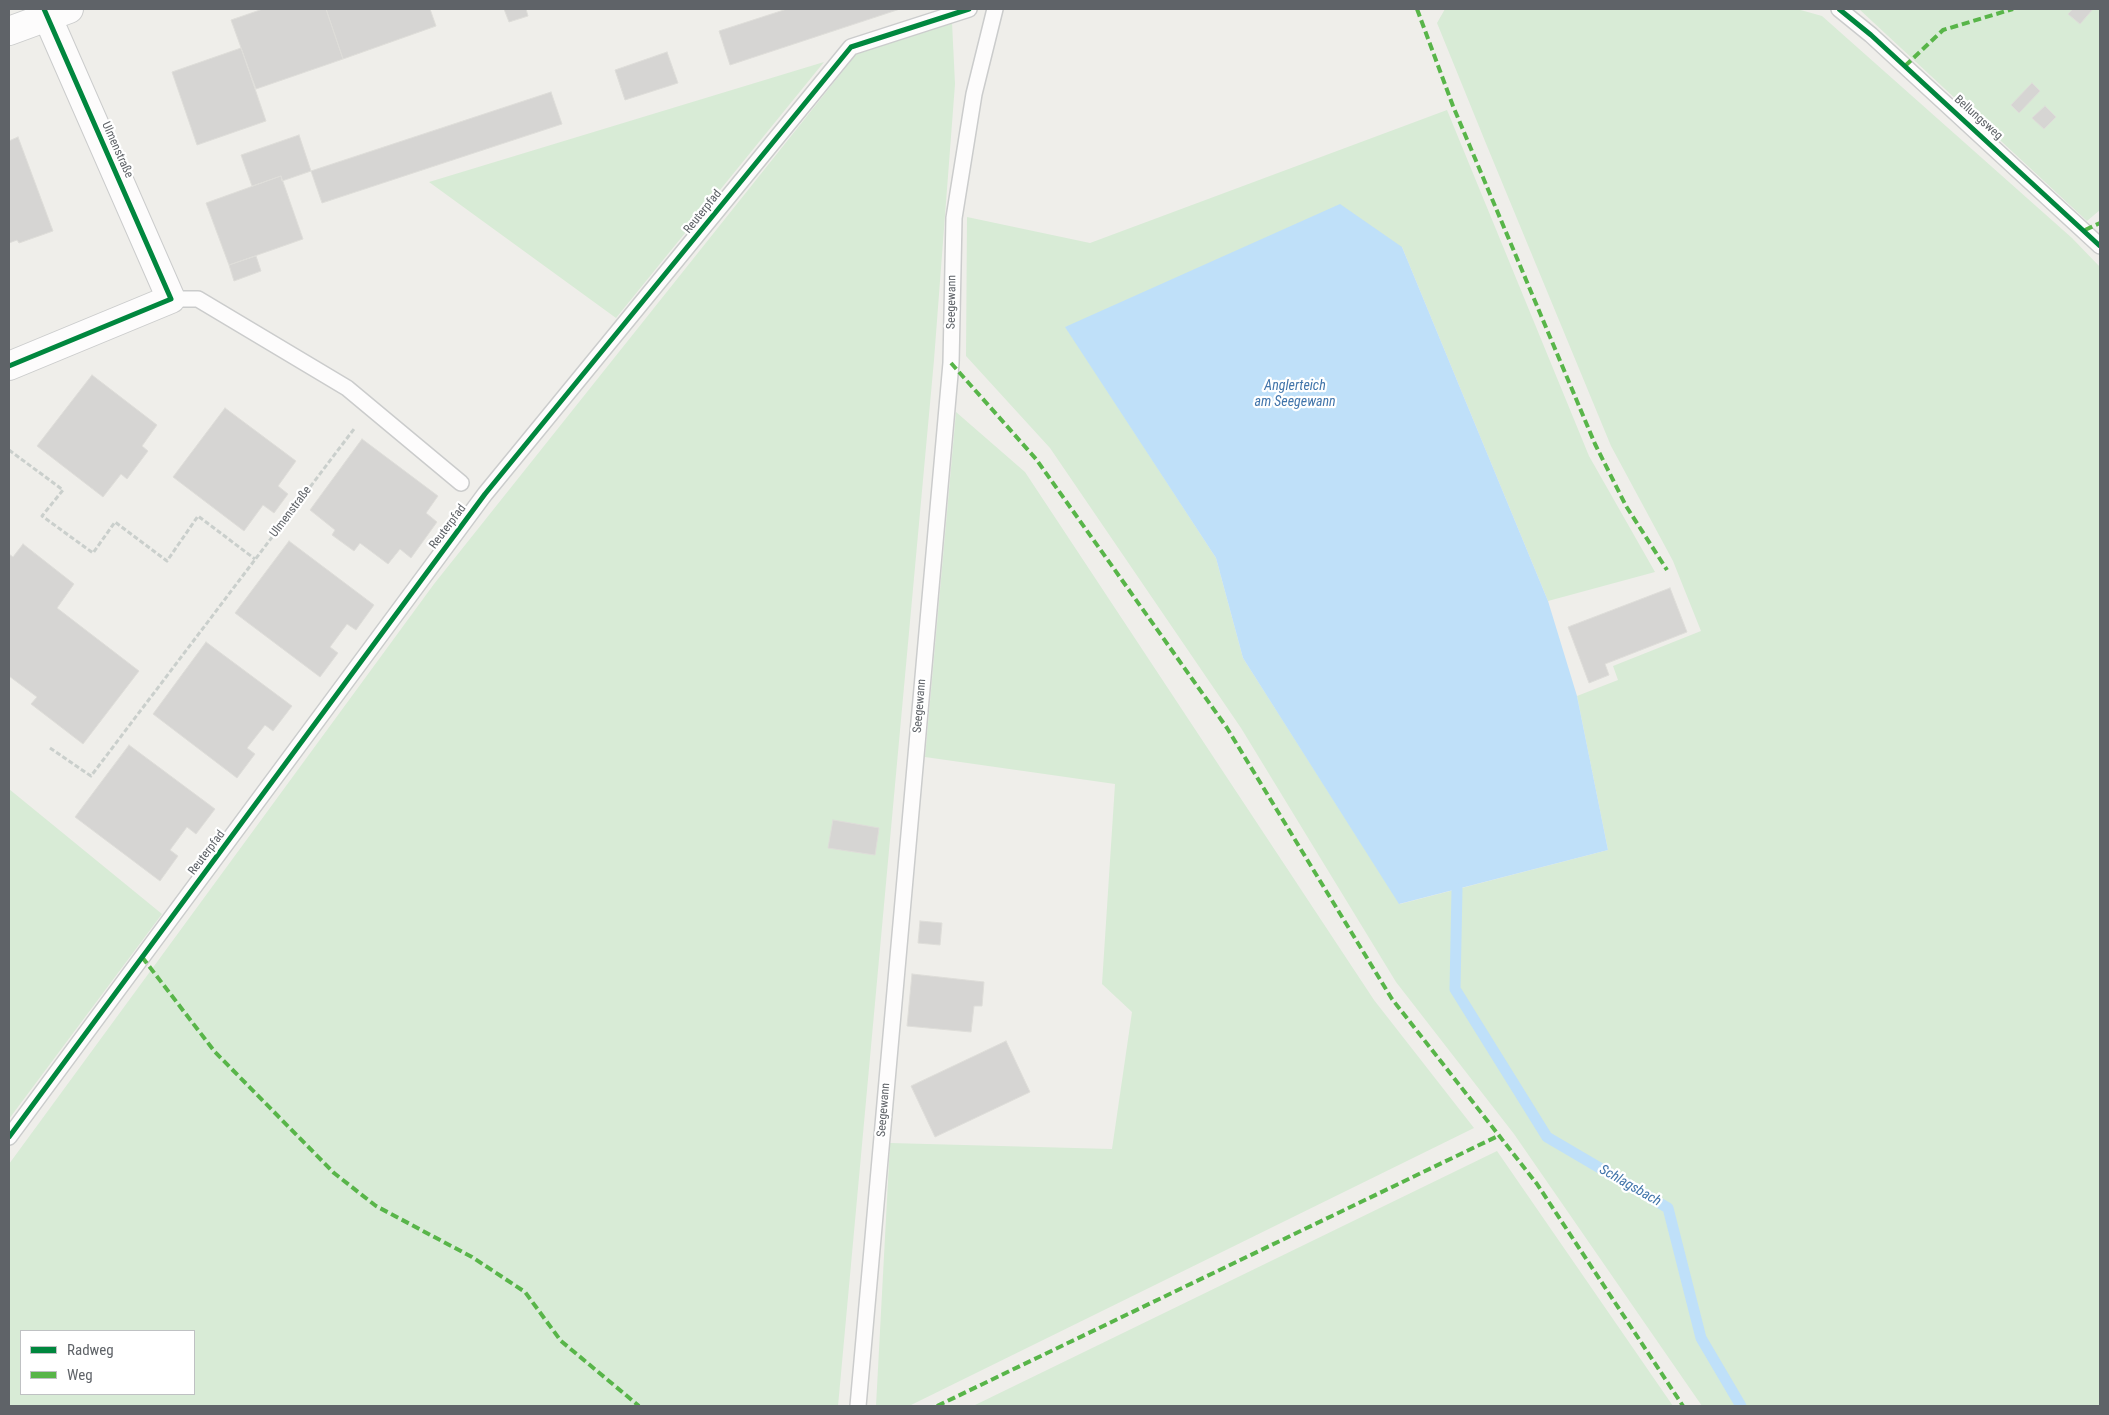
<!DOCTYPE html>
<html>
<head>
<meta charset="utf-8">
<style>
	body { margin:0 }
	#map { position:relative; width:2109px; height:1415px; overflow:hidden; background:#efeeea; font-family:"Roboto Condensed",sans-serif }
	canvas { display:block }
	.frame { position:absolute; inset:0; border:10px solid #5f6368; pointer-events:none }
	.legend { position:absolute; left:20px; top:1330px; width:175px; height:65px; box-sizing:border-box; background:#fff; border:1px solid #bfc1c3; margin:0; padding:6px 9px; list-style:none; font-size:15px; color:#5f6368 }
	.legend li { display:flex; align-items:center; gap:10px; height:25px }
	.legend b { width:25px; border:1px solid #bfc1c3 }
</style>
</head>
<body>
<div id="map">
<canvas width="2109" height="1415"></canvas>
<div class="frame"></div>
<ul class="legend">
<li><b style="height:6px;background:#00873e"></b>Radweg</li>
<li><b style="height:6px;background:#58b549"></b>Weg</li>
</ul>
</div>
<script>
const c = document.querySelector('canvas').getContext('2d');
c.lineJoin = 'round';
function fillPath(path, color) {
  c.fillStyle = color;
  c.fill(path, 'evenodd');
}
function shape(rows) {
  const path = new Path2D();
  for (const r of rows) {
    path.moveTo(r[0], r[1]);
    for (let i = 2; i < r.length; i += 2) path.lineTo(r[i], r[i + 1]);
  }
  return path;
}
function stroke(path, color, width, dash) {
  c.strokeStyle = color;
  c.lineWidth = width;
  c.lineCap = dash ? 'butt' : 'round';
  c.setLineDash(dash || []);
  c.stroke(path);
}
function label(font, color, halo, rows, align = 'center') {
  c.font = font + ' "Roboto Condensed",sans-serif';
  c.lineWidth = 4.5;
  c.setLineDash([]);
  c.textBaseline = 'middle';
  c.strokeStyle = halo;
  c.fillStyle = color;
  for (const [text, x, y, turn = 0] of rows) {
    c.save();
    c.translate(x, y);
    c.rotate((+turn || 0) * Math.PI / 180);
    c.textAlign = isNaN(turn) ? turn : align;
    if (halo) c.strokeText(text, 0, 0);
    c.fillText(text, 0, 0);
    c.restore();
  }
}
fillPath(shape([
	[1445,9,1797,9,1822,16,2072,238,2100,267,2100,1406,1702,1406,1514,1134,1396,982,1241,728,1050,448,966,356,967,217,1090,243,1447,110,1589,456,1655,572,1548,601,1402,247,1066,327,1216,558,1243,658,1400,904,1608,850,1577,696,1618,680,1613,666,1701,631,1673,561,1611,446,1487,146,1437,23],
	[1859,9,2100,9,2100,210,2087,221],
	[952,22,955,84,934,360,838,1406,9,1406,9,1164,434,584,858,52],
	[21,1331,194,1331,194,1394,21,1394],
	[824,62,616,318,429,182],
	[956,412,1025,472,1374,1000,1474,1128,909,1406,876,1406,890,1143,1112,1149,1132,1012,1102,984,1115,784,925,757],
	[9,789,162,914,9,1119],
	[1497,1151,1673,1406,973,1406]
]), '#d8ebd6');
fillPath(shape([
	[1340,204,1402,247,1548,601,1577,696,1608,850,1399,904,1243,658,1216,558,1065,327]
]), '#bfe0f9');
stroke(shape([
	[1457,889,1455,989,1547,1137,1668,1208,1701,1338,1741,1406]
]), '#bfe0f9', 11);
const building = shape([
	[263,9,326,9,343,59,256,89,231,20,263,9],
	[326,9,430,9,436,26,343,59,326,9],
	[504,9,526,9,528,16,509,22,504,9],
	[787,9,900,9,730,65,719,31,787,9],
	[2073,9,2093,9,2080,24,2068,14,2073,9],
	[241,48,266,121,197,145,172,72,241,48],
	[667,52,678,83,625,100,615,70,667,52],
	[2032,83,2040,91,2019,113,2011,105,2032,83],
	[551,92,562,124,322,203,311,171,551,92],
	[2045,106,2056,117,2044,129,2032,118,2045,106],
	[299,135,311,171,282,181,281,176,252,186,241,155,299,135],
	[18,137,53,231,19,243,17,240,9,243,9,141,18,137],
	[281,176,303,239,229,265,206,203,281,176],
	[256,256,261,271,234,281,229,265,256,256],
	[92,375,157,425,142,446,148,451,127,479,121,474,103,497,37,446,92,375],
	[225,408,296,461,278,486,288,494,274,513,263,505,244,531,173,477,225,408],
	[362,439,438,496,426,513,437,522,411,558,400,549,388,564,360,543,354,551,332,535,335,530,310,510,362,439],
	[289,541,374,605,356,630,347,624,330,647,338,653,320,677,235,613,289,541],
	[23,544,74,584,57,608,139,671,83,744,31,704,37,697,9,676,9,554,13,557,23,544],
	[1670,588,1687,632,1605,664,1609,675,1589,683,1568,627,1670,588],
	[206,642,292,706,273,731,265,725,247,748,255,754,237,778,153,714,206,642],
	[129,745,215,809,196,834,187,827,170,850,178,856,160,881,75,817,129,745],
	[833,820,879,828,875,855,828,848,833,820],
	[920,921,942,923,940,945,918,943,920,921],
	[912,974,984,982,982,1006,974,1006,971,1032,907,1026,912,974],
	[1006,1041,1030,1092,935,1137,911,1086,1006,1041]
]);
fillPath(building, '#d6d5d3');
stroke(building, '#deddd9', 1);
const service = shape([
	[1839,9,1871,35,2100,246],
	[171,299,198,299,347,388,461,483],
	[9,1137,485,494,851,47,969,9],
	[858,1406,951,363,954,218,974,94,995,9]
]);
const minor = shape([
	[9,31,69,9],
	[9,366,171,299,44,9]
]);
stroke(service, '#cbcccc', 18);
stroke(minor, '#cbcccc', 30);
stroke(shape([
	[9,450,63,490,42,516,93,553,115,522,167,561,198,516,255,559],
	[50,748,91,776,354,429]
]), '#cacfcc', 3, [5, 2.5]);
stroke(service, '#fdfcfc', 15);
stroke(minor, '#fdfcfc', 28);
stroke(shape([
	[1417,9,1453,106,1595,444,1626,506,1667,570],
	[1905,66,1943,30,2013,9],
	[2085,230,2100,223],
	[951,363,1036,459,1227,728,1392,999,1537,1184,1683,1406],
	[142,957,215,1052,334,1173,376,1206,472,1257,525,1292,561,1341,639,1406],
	[937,1406,1498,1136]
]), '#58b549', 4, [8, 4]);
stroke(shape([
	[1839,9,1871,35,2100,246],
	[9,366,171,299,44,9],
	[9,1137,485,494,851,47,969,9]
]), '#00873e', 5);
label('12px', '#5f6368', '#fff', [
	["Bellungsweg",1978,118,42],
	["Ulmenstraße",117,150,66],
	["Reuterpfad",703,212,-51],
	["Seegewann",952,302,-89],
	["Ulmenstraße",291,512,-53],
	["Reuterpfad",448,527,-53],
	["Seegewann",920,706,-85],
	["Reuterpfad",207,853,-53],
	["Seegewann",884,1110,-85]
]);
label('italic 14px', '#4174aa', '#fff', [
	["Anglerteich",1295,386],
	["am Seegewann",1295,402],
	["Schlagsbach",1630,1186,30]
]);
</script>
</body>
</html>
